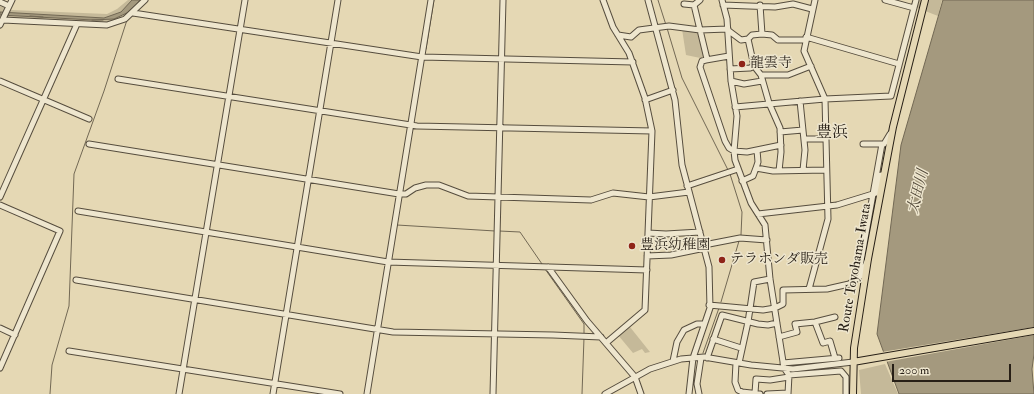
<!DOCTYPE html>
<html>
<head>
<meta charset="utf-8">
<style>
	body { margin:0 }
	#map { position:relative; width:1034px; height:394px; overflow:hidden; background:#e5d8b4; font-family:"IM FELL Double Pica",serif }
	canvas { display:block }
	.scale { position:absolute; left:892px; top:364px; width:119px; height:18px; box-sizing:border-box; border:2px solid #271f16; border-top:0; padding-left:5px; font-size:12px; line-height:14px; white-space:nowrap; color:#271f16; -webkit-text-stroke:3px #eee6ce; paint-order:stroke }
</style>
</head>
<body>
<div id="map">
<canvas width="1034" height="394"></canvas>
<div class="scale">200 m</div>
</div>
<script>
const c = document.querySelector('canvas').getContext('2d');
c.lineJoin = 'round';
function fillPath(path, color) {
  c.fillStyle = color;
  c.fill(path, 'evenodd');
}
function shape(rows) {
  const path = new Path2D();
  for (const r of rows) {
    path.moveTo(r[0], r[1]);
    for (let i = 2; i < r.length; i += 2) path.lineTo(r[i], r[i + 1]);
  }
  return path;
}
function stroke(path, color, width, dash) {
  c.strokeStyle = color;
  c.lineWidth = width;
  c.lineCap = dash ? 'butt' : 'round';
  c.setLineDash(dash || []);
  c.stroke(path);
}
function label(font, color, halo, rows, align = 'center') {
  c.font = font + ' "IM FELL Double Pica","Noto Serif JP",serif';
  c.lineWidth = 3;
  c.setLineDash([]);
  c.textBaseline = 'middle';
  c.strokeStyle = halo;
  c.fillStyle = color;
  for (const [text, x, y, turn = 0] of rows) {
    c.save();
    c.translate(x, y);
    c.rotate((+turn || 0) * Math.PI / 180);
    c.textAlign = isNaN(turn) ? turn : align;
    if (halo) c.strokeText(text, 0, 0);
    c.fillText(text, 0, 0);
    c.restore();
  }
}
fillPath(shape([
	[128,0,145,0,128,16,113,24,0,19,0,6,11,10,107,14,117,9],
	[917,0,942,0,938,16,915,7],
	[682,29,699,31,705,59,686,55],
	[630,327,650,352,645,353,642,349,633,353,618,335],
	[885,364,898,394,861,394,859,370]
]), '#c5b999');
const water = shape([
	[132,0,140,0,131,11,114,19,93,20,0,15,0,12,104,18,121,12,132,0],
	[943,0,1034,0,1034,354,1032,369,1034,394,899,394,877,334,901,145,943,0]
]);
fillPath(water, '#a4997e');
stroke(water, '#726854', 1);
fillPath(shape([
	[1034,327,1034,335,885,362,882,352]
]), '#e5d8b4');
stroke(shape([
	[658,0,666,25],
	[30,16,43,17],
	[92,20,103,20],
	[667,28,682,78,728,170],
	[426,49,434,0],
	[730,174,742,212,741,235],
	[397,225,495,231],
	[499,231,520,232,542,264],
	[545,269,584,324,584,335],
	[721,302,739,241],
	[703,353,719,308],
	[50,394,52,365,69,306,74,174,104,91,127,20],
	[582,394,584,338]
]), '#726854', 1);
const minor = shape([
	[603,0,613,27,629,53,645,98,652,131,645,310,606,343],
	[648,0,675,100,682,165,709,267,710,308,693,358,689,394],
	[700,0,694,5,707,59],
	[722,0,727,19,731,81,737,116,734,151,735,160,751,203,765,225,770,279,784,368,789,375,841,371,846,377,846,394],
	[885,0,914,8],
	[0,2,9,6],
	[684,4,694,5],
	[723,5,775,7,793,4,812,9],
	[760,5,762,34],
	[133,13,422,57,633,62],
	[3,20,107,25,125,19,145,0],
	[0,25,12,0],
	[729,31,741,40,748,39,752,35,762,34,772,35,778,40,806,40],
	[618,35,631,37,639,30,669,26,700,30,728,29],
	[806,37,899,64],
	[748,39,754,66,761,75,769,103,780,128,781,152,779,171],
	[729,56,706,60,702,61,700,67,725,141,729,148,734,151,747,152,781,145],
	[730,69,750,68,754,66],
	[761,75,788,75,811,66],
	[118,79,417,126,652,131],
	[0,81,89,119],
	[731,81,744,84,762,81],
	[645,100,673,90],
	[800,101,805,150,803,170],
	[735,107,825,99,891,96,916,0],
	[780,132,803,130],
	[804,139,826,139],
	[89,144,399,194,406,194,415,188,426,185,439,185,468,196,591,200,613,193,649,197,689,192],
	[863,144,884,144,890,134],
	[757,150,758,162,756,168,773,171,826,170],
	[742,181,753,176,756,168],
	[687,186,738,169],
	[0,197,77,24],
	[0,205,60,231,0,368],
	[78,211,388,262,647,270],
	[758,214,837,205,876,193,881,175],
	[648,233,666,234,700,232],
	[704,245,740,238,767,240],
	[647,256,671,255,705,248],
	[548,267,587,321,635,377,641,394],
	[859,272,882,144],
	[76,280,393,332,553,335,601,337],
	[809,289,828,219,825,99,804,51,815,0],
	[709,305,763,310,775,308,783,304,783,290,827,289,849,284,861,276,868,259],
	[815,322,823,343,830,341,835,358],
	[0,328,15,335],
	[779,337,797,332,795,324,815,322,835,317],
	[713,339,741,348],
	[69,351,340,394],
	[707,358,722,315,758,324,768,325,777,323],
	[673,361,677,342,684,330,697,324,704,324],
	[736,363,735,382,738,390,742,392,760,394],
	[739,363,748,322,754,282,770,279],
	[783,363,839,358],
	[755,393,756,379,770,380,789,377],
	[179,394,245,0],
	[273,394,338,0],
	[367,394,431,0],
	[493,394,503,0],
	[605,394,650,369,681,359,704,357,751,365,793,369,853,362],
	[699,394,697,384,701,358],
	[767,394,788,393],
	[788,394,789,375]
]);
const major = shape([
	[853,362,1034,331],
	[853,394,854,348,868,259,893,127,925,0]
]);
stroke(minor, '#564d3e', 7);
stroke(major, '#271f16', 8);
stroke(minor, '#eee6ce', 5);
stroke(major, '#e5d8b4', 6);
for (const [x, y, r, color] of [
	[742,64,4,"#8f2418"],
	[632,246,4,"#8f2418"],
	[722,260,4,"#8f2418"]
]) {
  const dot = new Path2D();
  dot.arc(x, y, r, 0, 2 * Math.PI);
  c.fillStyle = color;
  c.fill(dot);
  stroke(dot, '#eee6ce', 1.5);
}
label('14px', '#271f16', '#eee6ce', [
	["龍雲寺",750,64],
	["豊浜幼稚園",640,246],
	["テラホンダ販売",730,260]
], 'left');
label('14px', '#271f16', '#eee6ce', [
	["Route Toyohama-Iwata",856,268,-80]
]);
label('italic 15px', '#534a3a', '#eee6ce', [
	["太田川",919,192,-76]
]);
label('16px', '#271f16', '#eee6ce', [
	["豊浜",832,134]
]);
</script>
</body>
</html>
